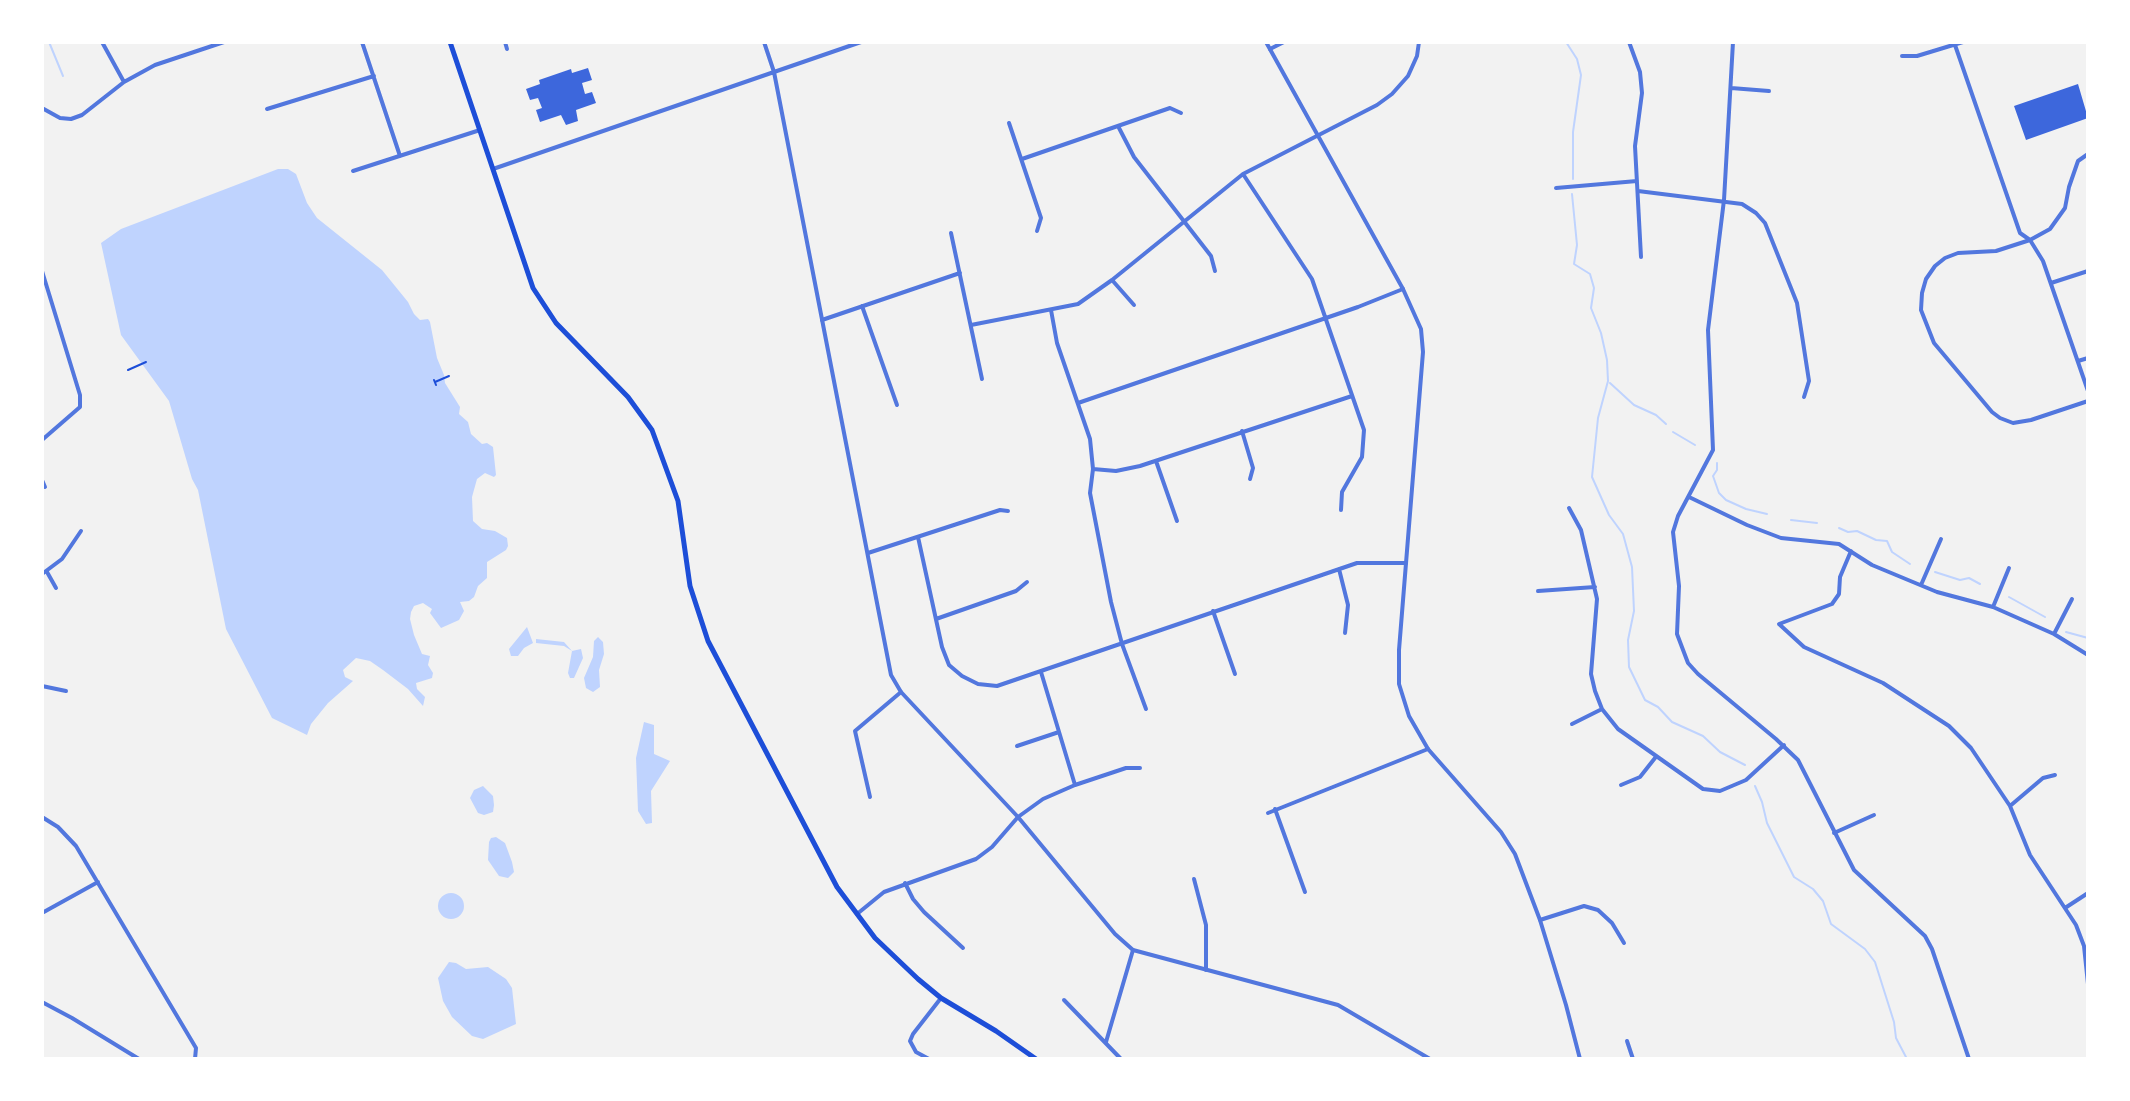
<!DOCTYPE html>
<html>
<head>
<meta charset="utf-8">
<style>
	body { margin:0 }
	#map { position:relative; width:2130px; height:1101px; overflow:hidden; background:#f2f2f2; font-family:Karla,sans-serif }
	canvas { display:block }
	.frame { position:absolute; inset:0; border:44px solid #fff; pointer-events:none }
</style>
</head>
<body>
<div id="map">
<canvas width="2130" height="1101"></canvas>
<div class="frame"></div>
</div>
<script>
const c = document.querySelector('canvas').getContext('2d');
c.lineJoin = 'round';
function fillPath(path, color) {
  c.fillStyle = color;
  c.fill(path, 'evenodd');
}
function shape(rows) {
  const path = new Path2D();
  for (const r of rows) {
    if (r.length === 3) {
      path.moveTo(r[0] + r[2], r[1]);
      path.arc(r[0], r[1], r[2], 0, 2 * Math.PI);
      continue;
    }
    path.moveTo(r[0], r[1]);
    for (let i = 2; i < r.length; i += 2) path.lineTo(r[i], r[i + 1]);
  }
  return path;
}
function stroke(path, color, width, dash) {
  c.strokeStyle = color;
  c.lineWidth = width;
  c.lineCap = dash ? 'butt' : 'round';
  c.setLineDash(dash || []);
  c.stroke(path);
}
fillPath(shape([
	[278,169,288,169,296,174,307,203,317,218,382,270,408,302,414,314,420,320,428,319,430,322,437,358,444,375,445,383,460,407,459,414,468,422,471,434,482,444,487,443,493,447,496,475,494,477,485,473,477,479,472,497,473,521,482,529,495,531,507,538,508,546,506,550,487,562,487,578,478,586,474,597,469,601,460,602,464,611,459,620,441,628,430,613,432,609,423,603,414,606,411,612,410,619,414,635,422,654,430,656,428,665,433,673,432,678,416,683,417,689,425,697,423,706,408,689,383,670,370,661,356,658,343,670,345,677,353,681,328,703,311,724,307,735,272,718,226,629,198,490,192,479,169,401,121,335,101,243,121,229],
	[527,627,533,643,524,648,518,656,511,656,509,649],
	[598,637,603,642,604,654,599,670,600,687,593,692,586,688,584,678,593,657,594,641],
	[536,639,564,642,572,651,581,649,583,658,574,678,570,678,568,673,572,651,564,646,536,643],
	[644,722,654,725,654,754,670,761,651,791,652,823,646,824,638,811,636,758],
	[483,786,493,796,494,805,493,812,484,815,478,813,470,798,474,790],
	[496,837,505,843,512,862,514,872,508,878,499,876,488,860,489,842,491,838],
	[451,906,13],
	[449,962,456,963,466,969,488,967,506,979,512,988,516,1024,483,1039,472,1036,452,1017,443,1001,438,978]
]), '#bfd3fe');
stroke(shape([
	[49,42,63,76],
	[1566,42,1577,59,1581,75,1573,132,1573,179],
	[1572,194,1577,245,1574,264,1590,274,1594,288,1591,308,1601,333,1607,360,1608,381,1598,418,1592,477,1609,515,1623,534,1632,567,1634,611,1628,640,1629,667,1645,700,1658,707,1672,722,1703,736,1720,752,1745,765],
	[1610,383,1634,405,1656,415,1666,424],
	[1673,432,1695,445],
	[1717,463,1717,470,1713,476,1719,493,1726,500,1746,509,1767,514],
	[1791,520,1817,523],
	[1839,528,1848,532,1857,531,1876,540,1887,541,1892,552,1910,564],
	[1935,572,1960,580,1969,578,1980,584],
	[2009,597,2045,617],
	[2066,632,2088,638],
	[1755,786,1762,802,1767,823,1794,877,1813,889,1823,901,1831,924,1865,949,1875,962,1894,1022,1896,1038,1907,1059]
]), '#bfd3fe', 2);
fillPath(shape([
	[588,68,592,80,582,83,585,94,592,92,596,103,576,110,578,121,566,125,561,115,540,122,536,110,542,108,538,98,530,100,526,89,540,84,539,80,571,69,572,73],
	[2078,84,2088,118,2026,140,2014,106]
]), '#3d67dc');
stroke(shape([
	[128,370,146,362],
	[434,380,436,385],
	[435,382,449,376]
]), '#1d4ed8', 2);
stroke(shape([
	[102,42,124,82],
	[362,42,400,156],
	[505,42,507,49],
	[764,42,774,72,861,42],
	[1629,42,1640,72,1642,93,1635,146,1641,257],
	[1733,42,1724,200,1708,330,1713,450,1678,516,1673,532,1679,586,1677,634,1688,663,1698,674,1776,739,1798,760,1854,870,1925,936,1932,949,1969,1059],
	[1955,45,2020,233,2030,240,2043,261,2088,391],
	[1270,49,1284,42],
	[1902,56,1917,56,1963,42],
	[1731,88,1769,91],
	[42,108,60,118,71,119,82,115,124,82,155,65,224,42],
	[267,109,374,76],
	[1009,123,1041,218,1037,231],
	[1118,126,1134,157,1211,256,1215,271],
	[2088,154,2078,161,2069,187,2065,208,2050,229,2030,240,1996,251,1958,253,1945,258,1935,266,1926,279,1922,293,1921,310,1934,343,1992,412,2000,418,2013,423,2031,420,2088,401],
	[1022,159,1170,108,1181,113],
	[353,171,480,130],
	[1243,174,1312,279,1364,430,1362,457,1342,492,1341,510],
	[1556,188,1637,181],
	[1638,191,1742,204,1756,213,1765,223,1797,303,1809,381,1804,397],
	[951,233,982,379],
	[42,271,80,395,80,407,42,440],
	[1112,280,1134,305],
	[2051,283,2088,271],
	[862,306,897,405],
	[1051,310,1057,343,1090,439,1093,469,1090,493,1111,602,1122,644,1146,709],
	[822,320,960,273],
	[971,325,1078,304,1112,280,1243,174,1377,105,1392,94,1408,76,1417,56,1419,42],
	[2078,361,2088,358],
	[1078,403,1358,307,1403,289],
	[1242,431,1253,468,1250,479],
	[1156,461,1177,521],
	[1093,469,1116,471,1140,466,1352,396],
	[42,480,45,487],
	[1689,497,1747,525,1781,538,1839,544,1872,565,1937,592,1993,607,2054,634,2088,655],
	[1569,508,1581,530,1597,599,1591,674,1595,691,1602,709,1618,729,1703,789,1720,791,1746,780,1784,745],
	[918,537,942,647,949,665,962,676,978,684,997,686,1357,563,1406,563],
	[1851,551,1840,577,1839,594,1832,604,1779,624,1804,647,1883,683,1949,726,1971,748,2010,806,2030,855,2076,925,2084,946,2088,984],
	[868,553,1000,510,1008,511],
	[1339,569,1348,605,1345,633],
	[47,572,56,588],
	[42,574,62,559,81,531],
	[1921,585,1941,539],
	[1538,591,1595,587],
	[1993,607,2009,568],
	[1213,611,1235,674],
	[936,619,1016,591,1027,582],
	[2054,634,2072,599],
	[1041,672,1075,785],
	[42,686,66,691],
	[1572,724,1602,709],
	[1017,746,1059,732],
	[1621,785,1640,777,1655,758],
	[870,797,855,731,901,692],
	[2010,806,2043,778,2055,775],
	[1275,809,1305,892],
	[1268,813,1428,749],
	[42,817,58,827,76,846,196,1048,195,1059],
	[1834,833,1874,815],
	[1194,879,1206,925,1206,970],
	[905,883,913,899,924,912,963,948],
	[2065,908,2088,893],
	[42,913,98,882],
	[857,914,884,892,976,859,992,847,1018,817,1043,799,1075,785,1126,768,1140,768],
	[1540,920,1584,906,1598,910,1612,923,1624,943],
	[1064,1000,1121,1059],
	[1627,1041,1633,1059],
	[1106,1042,1133,950],
	[929,1059,916,1052,910,1041,913,1034,941,998]
]), '#5277de', 4);
stroke(shape([
	[1266,42,1403,289,1421,329,1423,352,1399,650,1399,684,1409,716,1428,749,1501,832,1515,854,1540,920,1566,1005,1580,1059],
	[493,169,774,72,891,675,901,692,1018,817,1115,934,1133,950,1338,1005,1430,1059],
	[42,1002,72,1018,139,1059]
]), '#5277de', 4);
stroke(shape([
	[450,42,533,288,556,323,628,397,652,430,678,501,690,586,708,641,837,887,875,938,918,979,941,998,996,1031,1036,1059]
]), '#1d4ed8', 5);
</script>
</body>
</html>
